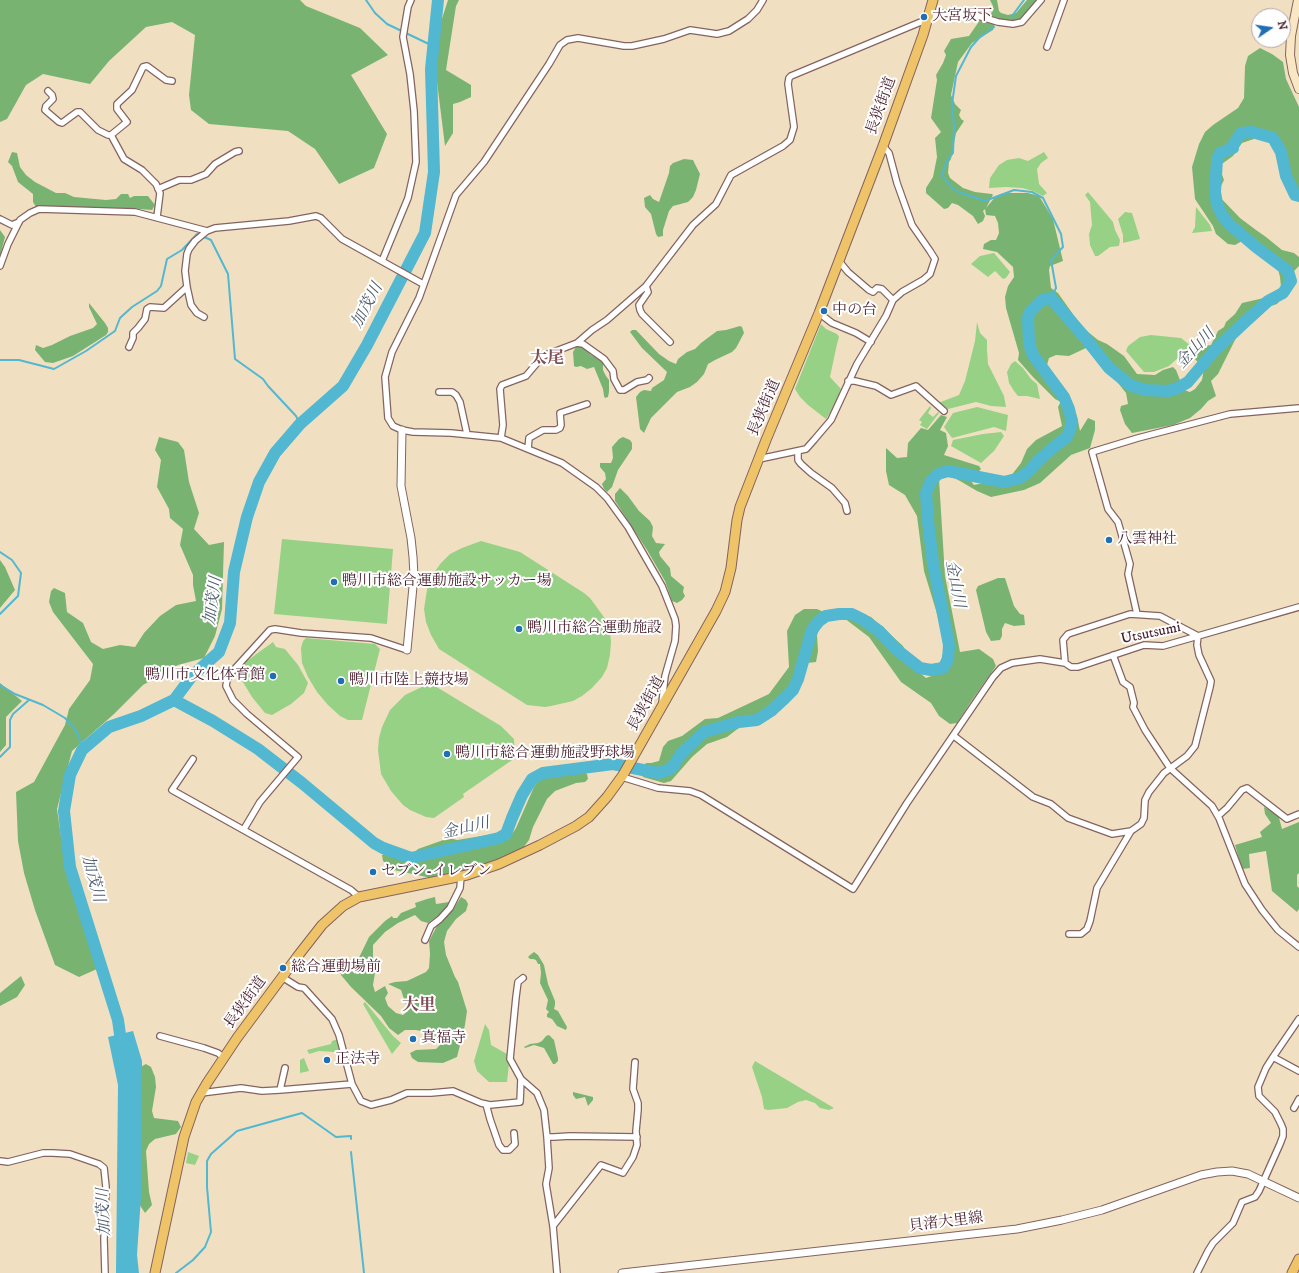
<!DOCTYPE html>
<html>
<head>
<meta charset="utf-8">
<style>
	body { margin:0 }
	#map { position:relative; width:1299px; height:1273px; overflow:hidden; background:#f0e0c1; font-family:"IM FELL DW Pica",serif }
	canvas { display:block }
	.north { position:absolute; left:1251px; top:8px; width:40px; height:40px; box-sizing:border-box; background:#fff; border:1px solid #b7a5aa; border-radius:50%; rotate:77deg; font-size:11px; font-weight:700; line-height:16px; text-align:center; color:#4a1f2b }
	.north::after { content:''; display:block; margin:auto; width:14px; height:18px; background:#1f6fb2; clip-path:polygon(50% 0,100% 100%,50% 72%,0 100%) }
</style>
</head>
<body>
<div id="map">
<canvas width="1299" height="1273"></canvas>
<div class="north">N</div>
</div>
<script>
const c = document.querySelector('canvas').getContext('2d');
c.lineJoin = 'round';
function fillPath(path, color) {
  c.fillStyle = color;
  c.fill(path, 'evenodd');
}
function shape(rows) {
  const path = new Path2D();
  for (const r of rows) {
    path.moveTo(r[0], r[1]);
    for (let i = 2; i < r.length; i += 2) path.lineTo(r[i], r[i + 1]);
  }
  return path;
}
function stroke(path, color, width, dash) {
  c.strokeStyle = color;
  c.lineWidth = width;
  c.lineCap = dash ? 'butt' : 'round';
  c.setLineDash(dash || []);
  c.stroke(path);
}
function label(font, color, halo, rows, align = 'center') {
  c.font = font + ' "IM FELL DW Pica","Noto Serif JP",serif';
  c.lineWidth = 4;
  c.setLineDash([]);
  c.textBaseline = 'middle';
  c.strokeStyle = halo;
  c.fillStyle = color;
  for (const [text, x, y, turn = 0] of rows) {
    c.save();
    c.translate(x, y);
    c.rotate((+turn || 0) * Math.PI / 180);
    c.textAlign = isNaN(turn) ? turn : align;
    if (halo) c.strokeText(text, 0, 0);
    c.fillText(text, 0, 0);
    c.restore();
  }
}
fillPath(shape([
	[1044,152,1048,158,1041,163,1037,169,1039,184,1047,193,1043,196,1033,191,1022,188,1006,187,989,188,990,178,999,165,1007,160,1019,158,1028,161],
	[1088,192,1113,222,1115,230,1120,240,1119,246,1110,247,1098,256,1095,256,1090,245,1089,234,1092,225,1090,202,1085,195],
	[1196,207,1210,225,1212,231,1192,233,1195,227],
	[1125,212,1132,213,1140,239,1123,243,1123,235,1118,219],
	[994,253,1010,272,1006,278,1003,279,995,271,988,277,971,264,980,256],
	[977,322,980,333,987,340,987,350,988,364,1004,396,1006,407,991,406,976,402,948,409,938,403,959,395,965,381,975,341],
	[821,324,826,329,837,334,839,337,837,344,830,377,841,389,835,404,826,419,808,405,800,397,795,389],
	[1151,335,1181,338,1191,346,1169,366,1154,372,1144,372,1126,351,1128,346,1140,337],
	[1015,361,1023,368,1031,379,1037,384,1040,399,1027,396,1018,396,1014,391,1009,383,1007,372,1011,364],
	[930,406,931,408,928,413,933,417,938,412,939,413,927,429,920,425,922,422,919,420],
	[977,407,1008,415,1006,431,994,427,952,438,944,427,953,413],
	[1001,432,1004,436,994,451,981,463,951,446,953,440,983,434],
	[282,539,393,549,387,624,274,614],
	[481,541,520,552,584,593,590,598,609,624,611,642,610,655,607,668,602,677,592,688,582,696,573,701,551,706,545,707,527,705,439,649,431,635,426,622,424,609,428,584,433,574,441,563,450,554,462,548],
	[306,638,375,644,380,649,362,720,348,720,340,716,328,705,317,692,308,677,302,663,301,648,303,641],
	[273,642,276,647,285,649,298,665,308,683,304,693,291,704,272,715,265,713,252,697,241,679,242,672,247,667,244,663],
	[430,683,501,726,514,739,515,758,463,794,464,797,434,818,426,817,410,810,403,805,391,791,381,774,378,750,379,738,382,727,390,710,405,695],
	[365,1002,393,1036,401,1043,392,1054,363,1004],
	[485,1024,489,1030,491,1045,507,1054,509,1064,507,1082,489,1082,477,1071,474,1061],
	[338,1039,341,1049,335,1052,319,1051,309,1054,307,1050,331,1044,332,1041],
	[304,1058,309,1071,300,1073,300,1060],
	[755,1061,834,1108,829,1110,820,1108,815,1103,806,1100,798,1102,787,1108,768,1110,764,1109,762,1097,752,1067],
	[188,1152,199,1156,195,1165,186,1163]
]), '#97d185');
fillPath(shape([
	[0,0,300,0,306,6,360,28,388,55,351,75,387,134,374,168,339,184,315,149,288,131,209,124,191,110,189,95,195,35,172,22,146,27,109,61,90,84,43,74,26,85,7,119,0,122],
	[448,0,459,0,456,6,446,70,471,85,471,97,460,102,453,104,453,133,445,146,436,74,440,25],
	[990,0,997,0,999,11,1001,13,1008,15,1016,13,1027,0,1038,0,1023,18,1012,22,1001,21,995,24,993,30,972,43,958,62,951,95,955,104,961,110,959,115,961,119,964,121,956,133,951,159,949,162,948,173,950,178,963,188,975,192,992,194,993,195,986,208,996,196,1004,193,1028,193,1039,196,1053,219,1063,261,1050,266,1049,270,1051,288,1058,293,1082,327,1098,340,1107,344,1124,356,1137,374,1155,375,1163,370,1173,367,1176,370,1184,390,1190,392,1195,389,1202,380,1204,369,1194,358,1191,352,1196,347,1211,345,1218,331,1224,327,1226,322,1235,314,1242,303,1264,298,1276,291,1281,287,1280,277,1278,269,1271,262,1250,248,1242,241,1235,245,1228,244,1216,234,1213,226,1195,199,1192,167,1199,144,1205,132,1213,125,1238,108,1244,98,1245,66,1248,56,1260,48,1272,54,1283,62,1286,79,1299,107,1299,194,1294,189,1286,150,1268,139,1260,137,1242,143,1233,156,1219,166,1224,180,1217,194,1240,218,1256,230,1266,237,1282,250,1294,253,1299,257,1299,266,1294,271,1293,285,1289,290,1277,304,1265,308,1259,315,1239,332,1218,374,1211,381,1216,396,1208,401,1201,409,1190,418,1173,425,1132,433,1125,424,1120,410,1121,406,1128,404,1126,393,1107,369,1097,357,1086,348,1069,356,1056,355,1049,358,1047,365,1059,384,1061,398,1059,401,1055,399,1033,377,1018,360,1019,353,1006,308,1005,297,1008,286,1014,277,1013,267,997,252,983,249,984,244,991,240,996,240,999,233,998,223,995,216,986,215,985,209,983,211,985,216,983,221,978,224,973,216,958,205,952,203,948,208,944,209,926,193,926,188,933,177,937,157,935,138,941,132,931,118,937,80,936,75,943,63,946,55,944,51,951,39,969,36,980,20,988,16,993,11,993,6],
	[12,152,17,153,20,167,26,175,35,182,56,193,65,193,74,197,106,200,116,199,121,194,128,194,130,198,134,196,148,196,155,205,152,210,127,208,36,207,33,202,33,194,18,182,12,166,8,162],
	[684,159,693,160,700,174,696,190,693,197,688,202,673,206,669,211,663,230,663,236,658,237,656,234,651,214,645,207,644,198,650,195,653,199,659,202,669,173,670,166,673,163],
	[0,230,5,237,0,256],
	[89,303,105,323,108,328,108,332,106,335,73,356,53,363,45,362,35,350,36,345,43,348,52,345,70,336,93,328,97,324,89,307],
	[740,326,742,327,744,333,736,348,732,352,715,360,708,364,704,374,697,382,690,387,677,392,651,418,644,433,640,429,636,397,640,392,644,390,651,391,652,388,664,380,667,372,642,348,630,332,632,330,636,330,659,354,669,361,676,364,678,359,687,352,695,349,701,343,717,331,726,330],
	[577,345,583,346,591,355,600,359,603,362,603,370,606,376,609,380,609,392,608,397,605,398,604,396,603,389,594,367,587,369,581,366,576,367,574,366,573,352],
	[1061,401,1069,403,1077,416,1080,431,1088,418,1095,421,1095,430,1090,448,1071,455,1040,483,1024,490,991,497,977,491,960,481,948,475,939,479,945,576,960,652,979,649,993,659,996,666,970,703,957,723,950,724,939,716,931,703,901,682,869,637,844,618,856,611,871,617,903,646,912,666,926,678,937,674,946,643,924,571,917,516,905,495,889,485,886,471,886,448,897,458,907,457,908,443,921,428,928,430,941,415,947,417,940,430,946,433,948,446,944,455,979,466,981,469,970,480,974,485,1010,477,1021,463,1027,449,1036,440,1062,426,1058,407],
	[159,437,178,442,184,450,189,482,199,513,194,529,209,545,224,542,222,609,215,636,204,658,178,665,143,685,114,714,72,751,57,809,63,850,76,899,97,969,79,977,55,965,35,910,24,873,18,841,16,792,34,782,65,725,69,709,90,680,93,664,53,612,49,602,51,591,54,588,65,593,67,612,83,623,91,642,103,649,120,645,135,647,144,633,160,616,176,605,196,601,193,585,193,575,180,545,183,529,170,518,169,509,157,487,161,460,155,450],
	[623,437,630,440,632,443,632,449,618,470,612,487,607,492,604,489,602,484,606,479,605,473,600,467,600,463,611,463,613,458,612,447,619,439],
	[620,488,628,496,639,511,650,521,653,527,652,536,656,543,665,544,659,552,660,556,670,568,671,576,684,587,683,592,685,596,682,600,677,603,672,601,665,581,647,550,615,501,615,494],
	[0,560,5,567,15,590,0,608],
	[998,578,1005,578,1014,606,1020,614,1024,615,1025,625,1014,626,1005,623,1002,629,1002,636,1000,640,991,641,986,632,976,590,978,586],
	[804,609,817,609,826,613,825,621,821,625,817,635,818,651,816,662,807,663,795,692,785,705,769,719,754,725,748,718,742,716,744,724,727,737,707,744,692,757,671,781,664,783,643,777,642,773,643,767,646,763,651,763,659,761,663,747,668,741,682,736,705,719,718,718,769,694,789,667,787,631,795,615],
	[0,683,22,701,6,717,6,745,0,752],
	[584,772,587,774,588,779,585,782,576,783,555,791,547,799,533,827,529,840,523,848,506,857,468,870,431,878,394,870,383,861,382,855,388,853,401,858,414,853,418,849,449,838,457,840,500,833,508,840,516,828,534,787,539,779,550,774,577,774],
	[1264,807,1278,814,1282,829,1299,822,1299,873,1297,875,1297,886,1299,888,1299,909,1297,912,1272,891,1266,851,1249,854,1250,868,1242,869,1235,845,1262,837,1260,832,1271,823,1265,814],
	[435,897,436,904,449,902,448,908,428,923,421,921,415,915,398,923,385,932,373,945,373,963,380,971,375,973,373,985,375,992,385,986,388,993,385,998,388,1006,396,1013,403,1015,408,1011,401,990,388,984,395,982,407,981,426,972,429,968,430,954,429,941,439,922,454,908,461,897,466,900,468,904,466,911,456,919,447,931,444,942,446,955,455,977,458,982,467,1011,465,1025,457,1057,443,1063,418,1062,412,1058,410,1053,416,1050,436,1049,440,1045,440,1038,439,1036,426,1037,421,1031,416,1030,405,1030,398,1035,389,1028,381,1016,351,987,341,975,340,970,345,962,350,959,354,968,369,937,385,921,392,916,393,918,397,918,401,913,416,907,415,903,427,899],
	[534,952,538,955,544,965,548,984,555,1001,555,1005,554,1009,558,1011,567,1027,566,1030,557,1026,552,1019,547,1017,547,1014,549,1012,546,1009,548,1000,540,983,541,973,540,964,538,964,536,960,533,959,530,959,528,957,530,955],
	[21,976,25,985,17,997,0,1006,0,993],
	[549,1035,554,1040,558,1058,558,1061,555,1064,553,1064,544,1048,534,1045,525,1048,524,1047,530,1044,538,1043,542,1041,546,1036],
	[146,1064,151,1067,155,1077,156,1087,152,1111,154,1118,178,1121,181,1127,176,1134,155,1139,149,1144,146,1151,149,1192,152,1205,145,1213,137,1201,133,1071],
	[573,1092,593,1097,593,1100,588,1106,585,1097,576,1099,573,1095]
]), '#79b372');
fillPath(shape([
	[133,1031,142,1061,142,1182,137,1255,139,1273,116,1273,118,1085,108,1037]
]), '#52b7d1');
stroke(shape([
	[366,0,375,13,387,24,433,46],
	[1012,16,1024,0],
	[994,27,979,38,971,47,956,76,952,104,954,126,953,153,947,161,942,175,952,188,959,192,985,201,1014,190,1032,192,1043,198,1061,234,1063,247,1051,260,1056,288,1051,298],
	[0,360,19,360,54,369,86,351,115,331,120,318,132,307,157,291,161,286,167,259,182,250,197,234,211,240,228,274,235,359,263,379,268,386,296,416,300,424],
	[0,552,12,560,21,573,18,596,0,614],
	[0,685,15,694,43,705,65,718,75,729,79,737,82,750],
	[0,757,10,747,10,720,13,714,29,700],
	[351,1152,364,1273],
	[176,1273,193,1260,205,1247,211,1232,207,1187,207,1161,211,1154,237,1131,302,1113,336,1137,351,1136,351,1139]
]), '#52b7d1', 2);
stroke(shape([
	[174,700,213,721,258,749,302,783,374,843,383,848,411,858,499,838,506,834,512,818,522,795,532,779,543,773,613,764,658,773,665,771,672,768,681,754,704,732,739,722,757,720,771,711,785,698,793,690,798,679,812,630,819,621,826,616,839,614,852,614,862,619,879,631,897,650,920,668,931,670,943,668,948,660,949,645,933,563,928,521,926,493,931,481,938,474,948,471,1004,482,1020,478,1029,471,1039,460,1055,446,1067,437,1070,430,1072,422,1069,409,1064,397,1033,355,1029,343,1028,318,1030,312,1042,300,1051,298,1087,340,1109,368,1130,385,1145,390,1168,391,1178,388,1188,382,1215,350,1246,321,1268,301,1283,293,1291,281,1288,271,1256,247,1229,224,1222,215,1217,204,1215,192,1217,160,1220,153,1233,148,1233,145,1241,133,1252,132,1273,138,1281,152,1286,176,1295,195,1299,196],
	[122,1049,118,1020,70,867,64,811,70,775,82,750,109,727,141,716,174,700,192,676,219,652,230,623,234,572,247,517,259,482,275,453,300,424,343,386,367,345,425,233,434,172,431,69,438,0]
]), '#52b7d1', 12);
const minor = shape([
	[1047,47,1064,0],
	[48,91,52,95,53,99,46,106,45,110,59,122,62,123,77,112,80,112,98,130,108,135,111,135,124,159,142,170,156,184,160,193,157,217],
	[111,135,127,122,117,109,117,104,132,90,143,67,147,66,166,80,172,81],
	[158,189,179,180,191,180,206,174,215,164,235,152,239,151],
	[0,219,12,225,19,222],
	[382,261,408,198,416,162,414,111,410,74,403,37,408,7,411,0],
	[839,261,848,272,869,290,873,292,877,288,882,289,893,300],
	[0,266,8,244,20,220,30,213,39,209,135,212,207,231,215,228,289,221,316,216,321,218,342,239,423,284],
	[646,286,648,292,639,305,640,310,642,314,670,342],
	[819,313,832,323,856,333,871,342],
	[204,317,197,313,191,305,187,287,185,271,187,254,189,249,195,241,207,231],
	[577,343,583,344,604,359,613,371,614,379,620,390,624,390,637,382,647,380,649,378],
	[129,347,133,338,133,333,138,328,145,319,147,309,150,307,164,308,187,287],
	[848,381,855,381,876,386,891,395,916,386,944,411],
	[439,392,452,392,456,395,460,402,467,434],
	[501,438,503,425,500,389,502,385,526,376,543,356,577,343,592,330,607,320,646,286,693,225,716,204,731,175,783,146,790,140,794,127,788,84,789,78,791,76,940,14,956,12,975,15,998,22,1013,24,1022,22,1041,0],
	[528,449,529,438,543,430,556,430,560,428,561,425,560,413,587,404],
	[798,452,798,460,801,464,811,473,832,488,845,503,847,511],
	[759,459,806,449,814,440,831,420,857,364,886,316,893,300,902,292,923,280,930,274,935,259,930,251,912,225,897,183,889,153,883,146],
	[1137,614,1128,574,1130,564,1118,522,1108,509,1092,452,1138,438,1230,414,1299,408],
	[1113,655,1123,682,1130,687,1134,703,1133,707,1145,730,1170,768,1212,806,1219,818,1245,884,1262,910,1278,930,1299,947],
	[1065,663,1071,667,1078,667,1144,645,1163,646,1198,636,1197,645,1199,655,1211,681,1210,687,1195,746,1187,756,1164,773,1149,792,1145,800,1144,818,1141,824,1131,831,1097,888,1090,921,1087,929,1081,934,1069,934],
	[662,703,665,676,675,641,676,626,675,619,662,586,628,527,607,498,596,487,562,463,501,438,451,433,413,432,402,430,393,426,388,418,385,377,392,352,419,298,456,195,484,162,549,64,560,45,567,40,578,38,624,46,632,46,664,39,690,30,717,34,729,31,748,19,757,10,763,0],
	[954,736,1033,797,1051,804,1068,818,1112,834,1131,831],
	[193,759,172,790,351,890,359,897],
	[622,777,658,788,690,791,701,795,853,889,907,803,993,677,1001,668,1012,663,1040,659,1065,663,1063,640,1068,634,1130,614,1160,616,1198,636,1299,607],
	[1218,816,1227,808,1242,790,1247,788,1287,819,1299,814],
	[244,829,260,802,298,757,247,714,233,700,226,686,227,680,230,674,270,630,275,629,301,633,371,638,407,650],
	[425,940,431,926,440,919,450,908,460,888,461,876],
	[282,977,298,987,304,988,332,1019,339,1035,352,1084],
	[160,1036,204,1048,218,1053,224,1058],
	[1273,1057,1299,1071],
	[521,1079,510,1059,516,997,518,982,523,978],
	[280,1090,285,1068],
	[201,1093,241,1088,262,1091,280,1090,352,1084,361,1101,371,1105,391,1100,407,1093,431,1093,453,1091,481,1103,490,1105,520,1102,521,1079,537,1093,544,1110,547,1137,554,1137,570,1136,637,1137],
	[486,1104,490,1119,499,1145,503,1150,509,1150,515,1144,514,1133],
	[1294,1108,1299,1099],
	[547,1137,549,1168,546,1184,553,1226,557,1273],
	[0,1161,8,1162,43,1153,53,1153,70,1154,99,1164,104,1168,106,1187,104,1239,105,1273],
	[553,1226,601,1165,623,1173,633,1157,637,1145,636,1131,638,1110,638,1103,633,1089,635,1062],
	[1197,1273,1208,1251,1213,1243,1233,1223,1242,1202,1255,1197,1259,1191,1280,1144,1283,1136,1283,1129,1281,1124,1275,1112,1259,1096,1258,1087,1266,1068,1273,1057,1299,1019]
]);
const tertiary = shape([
	[402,430,401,486,411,538,413,557,414,576,407,650],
	[622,1273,1017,1229,1062,1220,1102,1210,1201,1175,1217,1172,1232,1171,1248,1174,1299,1198]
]);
const secondary = shape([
	[1298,0,1291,36,1290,55,1293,73,1299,89]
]);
const primary = shape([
	[155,1273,184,1137,196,1102,207,1083,237,1038,297,957,322,925,343,906,359,897,467,875,499,864,540,845,576,826,589,817,607,797,623,775,716,611,725,592,731,568,737,520,740,507,766,440,819,313,883,146,923,35,933,0],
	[1292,1273,1299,1259]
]);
stroke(minor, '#846360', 8);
stroke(tertiary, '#846360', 9);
stroke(secondary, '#846360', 10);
stroke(primary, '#846360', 11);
stroke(minor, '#fff', 5.5);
stroke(tertiary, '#fff', 7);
stroke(secondary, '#f9e7c3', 8);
stroke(primary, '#efc469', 9);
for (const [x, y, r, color] of [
	[924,17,4,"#1f6fb2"],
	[824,311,4,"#1f6fb2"],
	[1109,540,4,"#1f6fb2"],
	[334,582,4,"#1f6fb2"],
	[519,629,4,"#1f6fb2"],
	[273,676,4,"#1f6fb2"],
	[341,681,4,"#1f6fb2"],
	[447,754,4,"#1f6fb2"],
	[373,872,4,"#1f6fb2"],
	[283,968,4,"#1f6fb2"],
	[413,1039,4,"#1f6fb2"],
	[327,1060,4,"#1f6fb2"]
]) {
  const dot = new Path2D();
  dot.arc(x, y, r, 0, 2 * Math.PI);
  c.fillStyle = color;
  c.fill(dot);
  stroke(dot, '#fff', 1.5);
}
label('15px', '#4a1f2b', '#fff', [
	["大宮坂下",932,17],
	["中の台",832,311],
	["八雲神社",1117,540],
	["鴨川市総合運動施設サッカー場",342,582],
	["鴨川市総合運動施設",527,629],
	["鴨川市文化体育館",265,676,"right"],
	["鴨川市陸上競技場",349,681],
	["鴨川市総合運動施設野球場",455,754],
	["セブン-イレブン",381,872],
	["総合運動場前",291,968],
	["真福寺",421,1039],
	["正法寺",335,1060]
], 'left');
label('15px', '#4a1f2b', '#fff', [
	["長狭街道",882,106,-70],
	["長狭街道",765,408,-67],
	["Utsutsumi",1151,634,-12],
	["長狭街道",647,704,-61],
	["長狭街道",246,1003,-54],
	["貝渚大里線",946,1223,-7]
]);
label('italic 16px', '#4d5c6d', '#fff', [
	["加茂川",368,306,-62],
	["金山川",1196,349,-47],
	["金山川",954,584,80],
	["加茂川",214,601,-82],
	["金山川",466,829,-13],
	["加茂川",92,879,75],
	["加茂川",105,1212,-92]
]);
label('bold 17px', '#804f54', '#fff', [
	["太尾",547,359],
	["大里",419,1006]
]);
</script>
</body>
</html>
